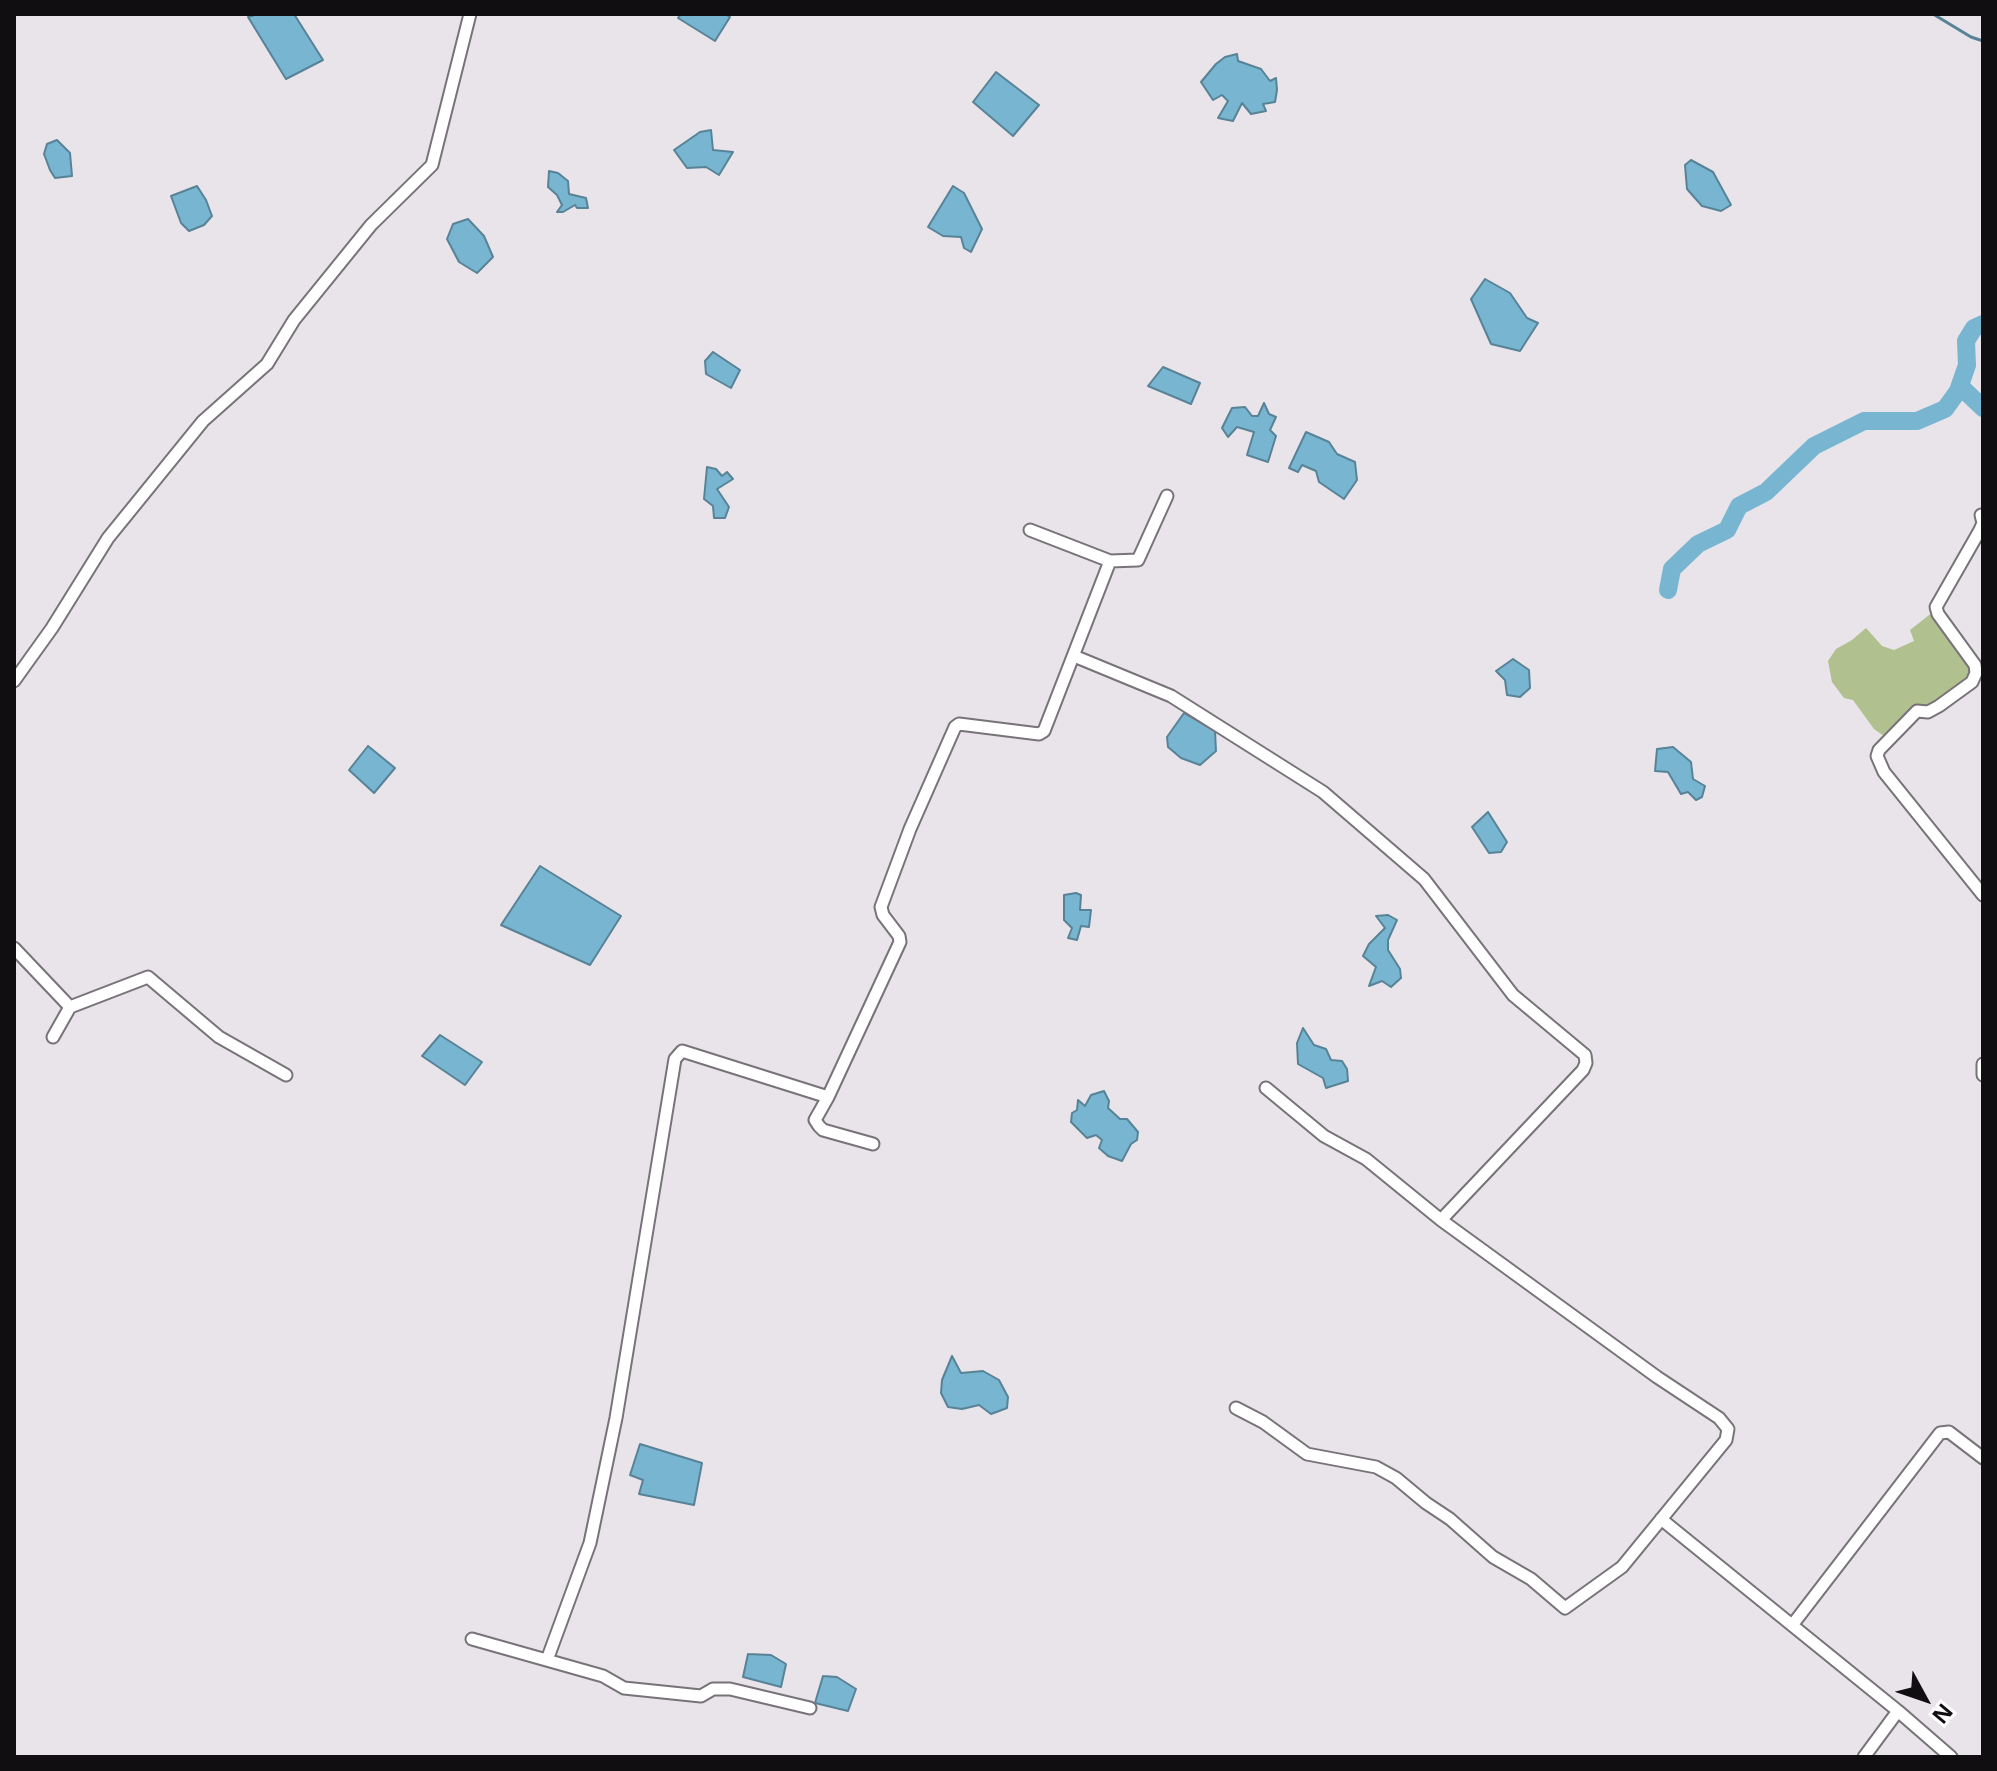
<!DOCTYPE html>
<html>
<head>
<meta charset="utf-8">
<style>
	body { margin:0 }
	#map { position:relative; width:1997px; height:1771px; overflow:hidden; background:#e8e4ea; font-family:"Noto Sans",sans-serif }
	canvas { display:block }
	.frame { position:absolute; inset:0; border:16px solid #100e10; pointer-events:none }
	.north { position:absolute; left:1885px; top:1659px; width:80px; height:80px; -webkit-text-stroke:6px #fff; paint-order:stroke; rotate:130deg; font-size:22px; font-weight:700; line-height:32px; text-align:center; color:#100e10 }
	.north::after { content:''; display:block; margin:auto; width:28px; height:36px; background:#100e10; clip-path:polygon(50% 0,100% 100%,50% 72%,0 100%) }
</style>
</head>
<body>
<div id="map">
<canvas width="1997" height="1771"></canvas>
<div class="frame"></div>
<div class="north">N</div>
</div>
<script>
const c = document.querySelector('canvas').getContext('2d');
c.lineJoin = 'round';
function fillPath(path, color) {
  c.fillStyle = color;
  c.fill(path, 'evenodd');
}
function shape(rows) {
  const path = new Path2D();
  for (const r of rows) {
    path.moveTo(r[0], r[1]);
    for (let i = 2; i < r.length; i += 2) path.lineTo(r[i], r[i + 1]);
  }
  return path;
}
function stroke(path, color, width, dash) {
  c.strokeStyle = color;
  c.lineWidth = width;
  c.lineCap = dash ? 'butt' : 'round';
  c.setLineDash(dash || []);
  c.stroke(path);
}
fillPath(shape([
	[1933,612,1973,666,1969,677,1943,697,1910,712,1888,735,1884,736,1874,729,1853,700,1844,698,1832,682,1828,661,1836,649,1852,640,1866,628,1882,646,1894,650,1914,641,1910,630]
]), '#b0c08f');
const water = shape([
	[258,14,294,14,323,60,286,79,248,17,258,14],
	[681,14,725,14,730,17,715,41,678,18,681,14],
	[1237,54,1238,61,1261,69,1270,81,1276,78,1277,90,1275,102,1263,104,1266,111,1251,114,1242,103,1233,121,1218,118,1228,101,1222,95,1213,100,1201,82,1216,64,1225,57,1237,54],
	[996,72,1039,105,1013,136,973,102,996,72],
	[711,130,713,150,733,152,719,175,706,167,687,168,674,150,700,132,711,130],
	[57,140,70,153,72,176,55,178,50,170,44,154,47,144,57,140],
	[1691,160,1713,172,1731,205,1721,211,1702,206,1687,189,1685,165,1691,160],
	[549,171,558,173,568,181,569,194,586,198,588,208,577,208,575,205,563,212,557,212,562,205,557,195,548,187,549,171],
	[197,186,206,200,212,216,204,225,189,231,181,223,171,196,197,186],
	[953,186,964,193,982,229,971,252,964,248,961,237,943,236,928,227,953,186],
	[468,219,484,236,493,257,477,273,459,262,447,239,453,224,468,219],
	[1485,279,1510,293,1527,318,1538,323,1520,351,1491,344,1471,299,1485,279],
	[713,352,740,370,731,388,706,374,705,361,713,352],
	[1163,367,1200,383,1191,404,1148,386,1163,367],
	[1264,403,1269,414,1276,417,1270,430,1276,436,1268,462,1247,455,1254,432,1237,427,1228,437,1222,428,1232,408,1245,407,1252,416,1258,416,1264,403],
	[1306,432,1329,442,1337,454,1355,462,1357,480,1344,499,1319,482,1316,471,1302,465,1298,472,1289,468,1306,432],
	[707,467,716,469,722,476,727,472,733,479,717,489,729,507,725,518,714,518,713,506,704,499,707,467],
	[1513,659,1529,670,1530,688,1520,697,1507,695,1505,680,1496,671,1513,659],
	[1184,713,1215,731,1216,751,1200,765,1181,758,1168,747,1167,737,1184,713],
	[368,746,395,768,374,793,349,770,368,746],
	[1673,747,1691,762,1693,779,1705,786,1702,797,1696,800,1688,792,1681,794,1668,772,1655,771,1657,749,1673,747],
	[1488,812,1507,842,1501,852,1489,853,1472,827,1488,812],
	[540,866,621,916,590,965,501,925,540,866],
	[1076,893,1081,895,1080,910,1091,910,1089,927,1081,926,1077,940,1068,938,1072,928,1064,920,1064,895,1076,893],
	[1388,915,1397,920,1388,940,1388,950,1400,969,1401,978,1391,987,1382,981,1369,986,1376,967,1363,956,1369,944,1385,928,1376,916,1388,915],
	[1303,1028,1314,1045,1326,1049,1331,1060,1342,1061,1347,1069,1348,1081,1326,1088,1323,1078,1298,1064,1297,1043,1303,1028],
	[440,1035,482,1062,465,1085,422,1056,440,1035],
	[1104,1091,1109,1101,1108,1108,1120,1119,1127,1119,1138,1132,1137,1140,1131,1144,1122,1161,1108,1156,1099,1148,1102,1140,1096,1135,1087,1138,1071,1122,1072,1113,1077,1110,1078,1100,1085,1106,1091,1095,1104,1091],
	[952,1356,961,1373,983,1371,999,1380,1008,1397,1007,1408,991,1414,979,1405,962,1409,948,1407,941,1393,942,1380,952,1356],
	[640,1444,702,1463,694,1505,639,1494,643,1480,630,1475,640,1444],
	[748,1654,771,1655,786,1664,781,1687,743,1677,748,1654],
	[823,1676,837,1677,856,1689,848,1711,815,1703,823,1676]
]);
fillPath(water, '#77b5d1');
stroke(water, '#588397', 2);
stroke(shape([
	[1933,14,1971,37,1983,41]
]), '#588397', 3);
stroke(shape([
	[1960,386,1983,408],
	[1668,590,1672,569,1698,544,1727,530,1739,506,1766,492,1814,446,1864,421,1917,421,1945,409,1958,391,1967,365,1966,341,1974,328,1983,324]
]), '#77b5d1', 18);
const minor = shape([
	[1981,515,1983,523,1980,530,1936,607,1938,614,1975,665,1976,673,1972,682,1939,706,1928,712,1917,711,1879,750,1877,756,1884,772,1983,895],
	[1030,530,1110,561,1138,560,1167,496],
	[1074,656,1171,696,1323,792,1424,879,1513,995,1585,1055,1586,1063,1583,1070,1441,1220,1366,1159,1324,1136,1266,1088],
	[14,681,52,628,108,538,203,421,267,364,294,320,371,225,432,165,470,14],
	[14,948,70,1007,148,977,219,1037,286,1075],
	[53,1037,70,1007],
	[1983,1064,1983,1075],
	[828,1097,815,1120,819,1126,823,1130,873,1144],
	[1236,1408,1263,1422,1307,1454,1376,1467,1396,1478,1426,1503,1450,1519,1493,1557,1531,1579,1565,1608,1622,1567,1726,1440,1728,1429,1719,1418,1657,1377,1441,1220],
	[1661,1519,1898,1711],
	[1793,1624,1940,1433,1949,1432,1983,1458],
	[472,1639,603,1676,624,1688,701,1696,713,1689,730,1689,810,1708],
	[547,1660,590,1543,616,1418,675,1059,682,1051,828,1097,900,942,899,936,883,915,881,907,910,829,955,727,959,724,1039,734,1044,731,1110,561],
	[1864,1757,1898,1711,1951,1757]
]);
stroke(minor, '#777378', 15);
stroke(minor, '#fff', 11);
</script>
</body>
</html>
